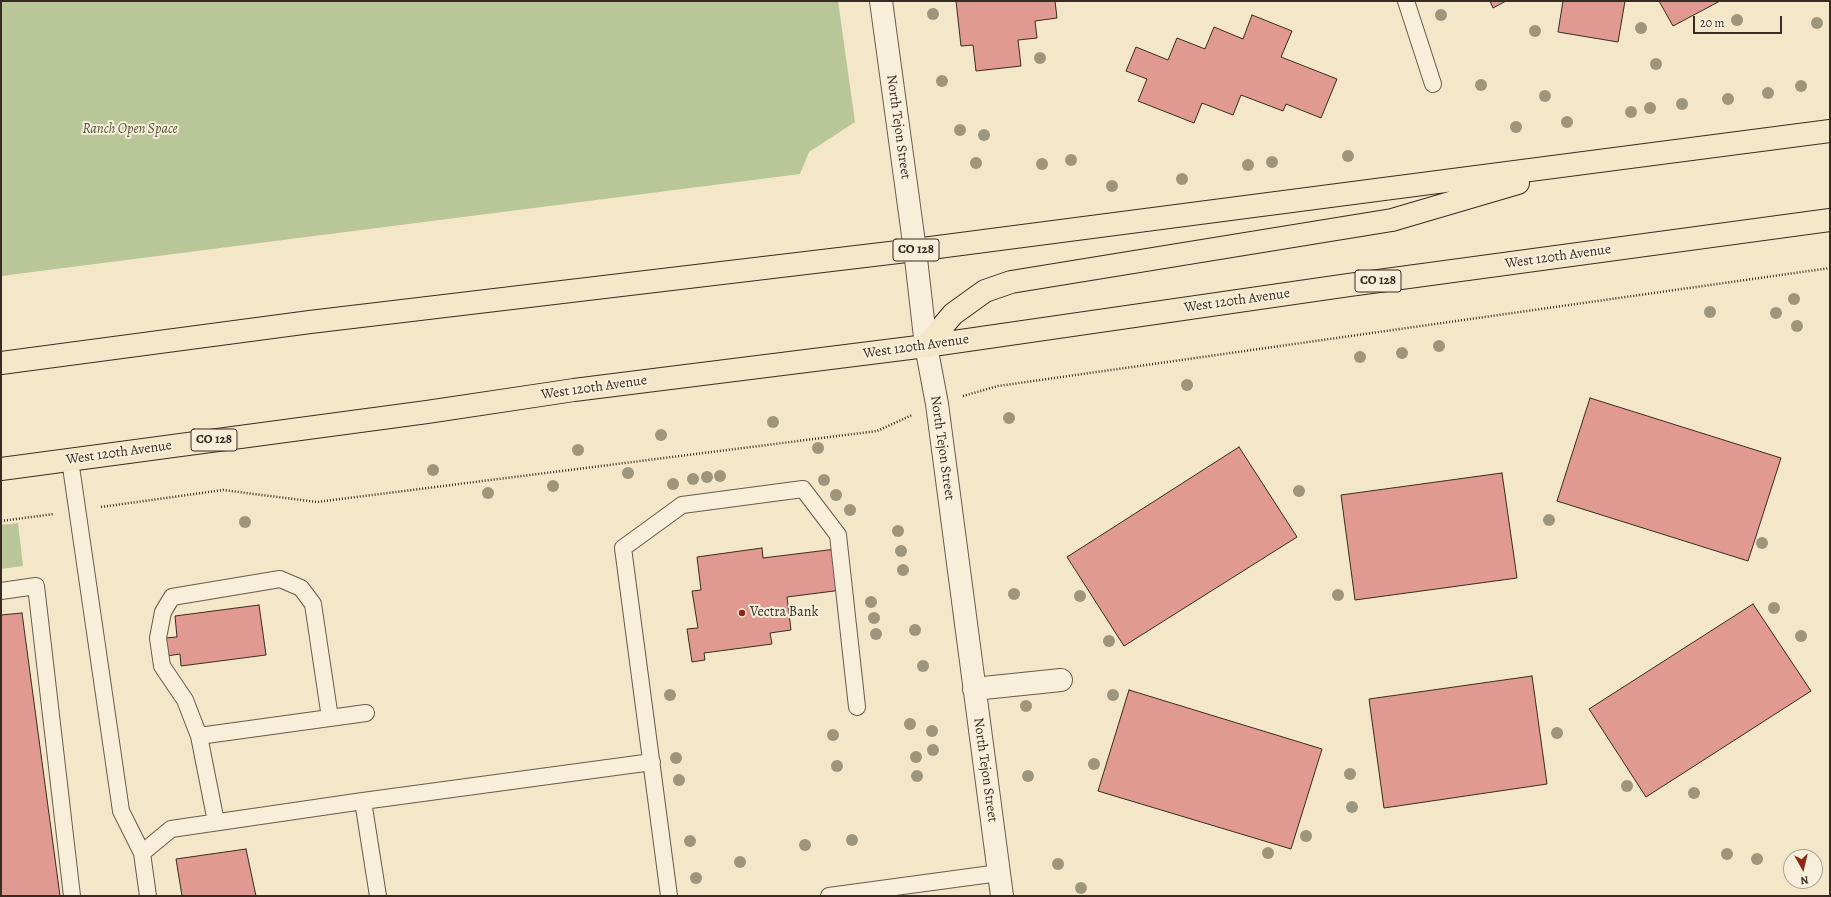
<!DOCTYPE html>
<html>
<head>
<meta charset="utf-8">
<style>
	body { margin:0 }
	#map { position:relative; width:1831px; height:897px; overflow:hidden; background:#f4e6c8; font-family:Alegreya,serif }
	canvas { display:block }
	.frame { position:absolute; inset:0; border:2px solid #382b22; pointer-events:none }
	.north { position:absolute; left:1783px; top:849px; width:40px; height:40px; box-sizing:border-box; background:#f8efdb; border:1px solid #aba191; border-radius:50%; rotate:172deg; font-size:11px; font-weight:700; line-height:16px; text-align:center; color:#382b22 }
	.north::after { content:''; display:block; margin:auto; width:14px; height:18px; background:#8f2418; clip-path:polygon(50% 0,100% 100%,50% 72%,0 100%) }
	.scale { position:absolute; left:1693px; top:16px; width:89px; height:18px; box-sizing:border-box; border:2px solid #382b22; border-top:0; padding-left:5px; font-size:12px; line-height:14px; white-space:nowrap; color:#382b22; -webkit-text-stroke:3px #f8efdb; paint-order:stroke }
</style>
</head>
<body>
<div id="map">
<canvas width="1831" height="897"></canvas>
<div class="frame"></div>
<div class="north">N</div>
<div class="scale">20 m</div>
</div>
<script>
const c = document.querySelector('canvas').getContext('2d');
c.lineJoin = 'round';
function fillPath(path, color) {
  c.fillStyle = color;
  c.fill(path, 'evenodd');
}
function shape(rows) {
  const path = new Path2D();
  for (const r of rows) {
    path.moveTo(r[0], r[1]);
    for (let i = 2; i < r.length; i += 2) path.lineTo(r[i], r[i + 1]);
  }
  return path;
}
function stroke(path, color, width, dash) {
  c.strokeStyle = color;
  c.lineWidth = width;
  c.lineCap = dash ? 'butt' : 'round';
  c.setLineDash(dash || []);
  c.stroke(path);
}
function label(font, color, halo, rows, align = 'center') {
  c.font = font + ' Alegreya,serif';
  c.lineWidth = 4;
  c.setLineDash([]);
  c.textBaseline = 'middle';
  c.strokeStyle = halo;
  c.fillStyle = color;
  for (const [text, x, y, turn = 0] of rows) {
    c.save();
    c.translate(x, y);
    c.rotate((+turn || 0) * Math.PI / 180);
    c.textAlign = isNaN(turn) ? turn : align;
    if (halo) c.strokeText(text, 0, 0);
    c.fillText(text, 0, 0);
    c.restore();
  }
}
fillPath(shape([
	[1,1,838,1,855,122,809,152,800,174,1,276],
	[18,523,23,566,1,569,1,525]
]), '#b9c698');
const building = shape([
	[956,1,1055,1,1057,18,1035,21,1037,38,1018,40,1021,66,976,71,973,45,961,46,956,1],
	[1490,1,1506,1,1493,8,1490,1],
	[1563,1,1625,1,1618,42,1558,32,1563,1],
	[1659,1,1720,1,1673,26,1659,1],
	[1252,15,1292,31,1281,57,1337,79,1321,118,1286,104,1283,111,1241,95,1233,115,1202,103,1194,123,1138,101,1147,79,1126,71,1136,47,1168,60,1177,38,1205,49,1214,27,1243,39,1252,15],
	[1590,398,1781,458,1748,561,1557,501,1590,398],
	[1239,447,1297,537,1124,646,1067,557,1239,447],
	[1502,473,1517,578,1355,600,1341,495,1502,473],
	[762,548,763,558,836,549,842,590,787,597,791,630,770,633,772,644,704,653,705,660,692,662,687,629,698,628,692,591,701,590,697,557,762,548],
	[1753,604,1811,691,1646,797,1589,709,1753,604],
	[259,605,266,655,181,666,180,654,167,656,165,638,177,637,175,616,259,605],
	[22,613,60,896,1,896,1,615,22,613],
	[1532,676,1547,784,1384,808,1369,699,1532,676],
	[1129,690,1322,749,1291,849,1098,791,1129,690],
	[246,849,256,896,182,896,176,859,246,849]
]);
fillPath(building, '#e09a91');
stroke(building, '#382b22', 1);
const service = shape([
	[1406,1,1433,84],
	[70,460,121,811,142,853],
	[1,591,36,586,72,896],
	[199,736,185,700,162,666,158,638,163,612,172,597,280,579,301,588,313,604,330,718],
	[363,801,652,762],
	[216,822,199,736,366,713],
	[148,896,142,853,171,829,363,801,378,896],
	[669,896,623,548,682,505,803,489,838,535,857,707],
	[829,896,999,873]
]);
const minor = shape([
	[881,1,915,250,926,346,937,404,1002,896],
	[974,689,1061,680]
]);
const primary = shape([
	[926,346,953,314,985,291,1011,282,1392,220,1518,183],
	[1,363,310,322,915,250,1830,131],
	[1,469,427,412,574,390,926,346,1349,285,1830,220]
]);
stroke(service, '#675a4c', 18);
stroke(minor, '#675a4c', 24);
stroke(primary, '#382b22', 24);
stroke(shape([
	[963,396,998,386,1830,268],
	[101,507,223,490,317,502,877,431,912,415],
	[1,521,54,514]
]), '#382b22', 2.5, [1, 2]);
stroke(service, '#f8efdb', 16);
stroke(minor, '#f8efdb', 22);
stroke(primary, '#f4e6c8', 22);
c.fillStyle = '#9e957d';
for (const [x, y] of [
	[933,14],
	[1441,15],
	[1737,20],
	[1817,23],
	[1641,28],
	[1535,31],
	[1040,58],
	[1656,64],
	[942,81],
	[1481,85],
	[1801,86],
	[1768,93],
	[1545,96],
	[1728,99],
	[1682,104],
	[1650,108],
	[1631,112],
	[1567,122],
	[1516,127],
	[960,130],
	[984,135],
	[1348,156],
	[1071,160],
	[1272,162],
	[976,163],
	[1042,164],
	[1248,165],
	[1182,179],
	[1112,186],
	[1794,299],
	[1710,312],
	[1776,313],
	[1797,326],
	[1439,346],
	[1402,353],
	[1360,357],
	[1187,385],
	[1009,418],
	[773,422],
	[661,435],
	[818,448],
	[578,450],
	[433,470],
	[628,473],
	[720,476],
	[707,477],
	[693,479],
	[824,480],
	[673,484],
	[553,486],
	[1299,491],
	[488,493],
	[836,495],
	[850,510],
	[1549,520],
	[245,522],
	[898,531],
	[1762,543],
	[901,551],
	[903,570],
	[1014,594],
	[1338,595],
	[1080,596],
	[871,602],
	[1774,608],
	[874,618],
	[915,630],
	[876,634],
	[1801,636],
	[1109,641],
	[923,666],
	[670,695],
	[1113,695],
	[1026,706],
	[910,724],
	[932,731],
	[1557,733],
	[833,735],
	[933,750],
	[916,757],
	[676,758],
	[1094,764],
	[837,766],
	[1350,774],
	[917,776],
	[1028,776],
	[679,780],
	[1627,786],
	[1694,793],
	[1352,807],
	[1306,836],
	[852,840],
	[690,841],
	[805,845],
	[1268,853],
	[1727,854],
	[1757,859],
	[740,862],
	[1058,864],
	[696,878],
	[1081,888]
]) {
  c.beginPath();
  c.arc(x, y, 6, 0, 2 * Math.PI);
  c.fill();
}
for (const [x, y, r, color] of [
	[742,613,4,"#8f2418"]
]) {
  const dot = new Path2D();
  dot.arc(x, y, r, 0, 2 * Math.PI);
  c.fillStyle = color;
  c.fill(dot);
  stroke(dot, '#f8efdb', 1.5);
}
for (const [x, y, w] of [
	[916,250,46],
	[1378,281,46],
	[214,440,46]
]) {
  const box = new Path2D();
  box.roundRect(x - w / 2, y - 11, w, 22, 3);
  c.fillStyle = '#f8efdb';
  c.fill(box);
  stroke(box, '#382b22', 1);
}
label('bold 13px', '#382b22', null, [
	["CO 128",916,250],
	["CO 128",1378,281],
	["CO 128",214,440]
]);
label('14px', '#382b22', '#f8efdb', [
	["North Tejon Street",898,127,82],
	["West 120th Avenue",1558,257,-8],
	["West 120th Avenue",1237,301,-8],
	["West 120th Avenue",916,347,-8],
	["West 120th Avenue",594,388,-8],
	["North Tejon Street",942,448,82],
	["West 120th Avenue",119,453,-8],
	["North Tejon Street",985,770,82]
]);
label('italic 14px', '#585240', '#f8efdb', [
	["Ranch Open Space",130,130]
]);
label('14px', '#382b22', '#f8efdb', [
	["Vectra Bank",750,613]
], 'left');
</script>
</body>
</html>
